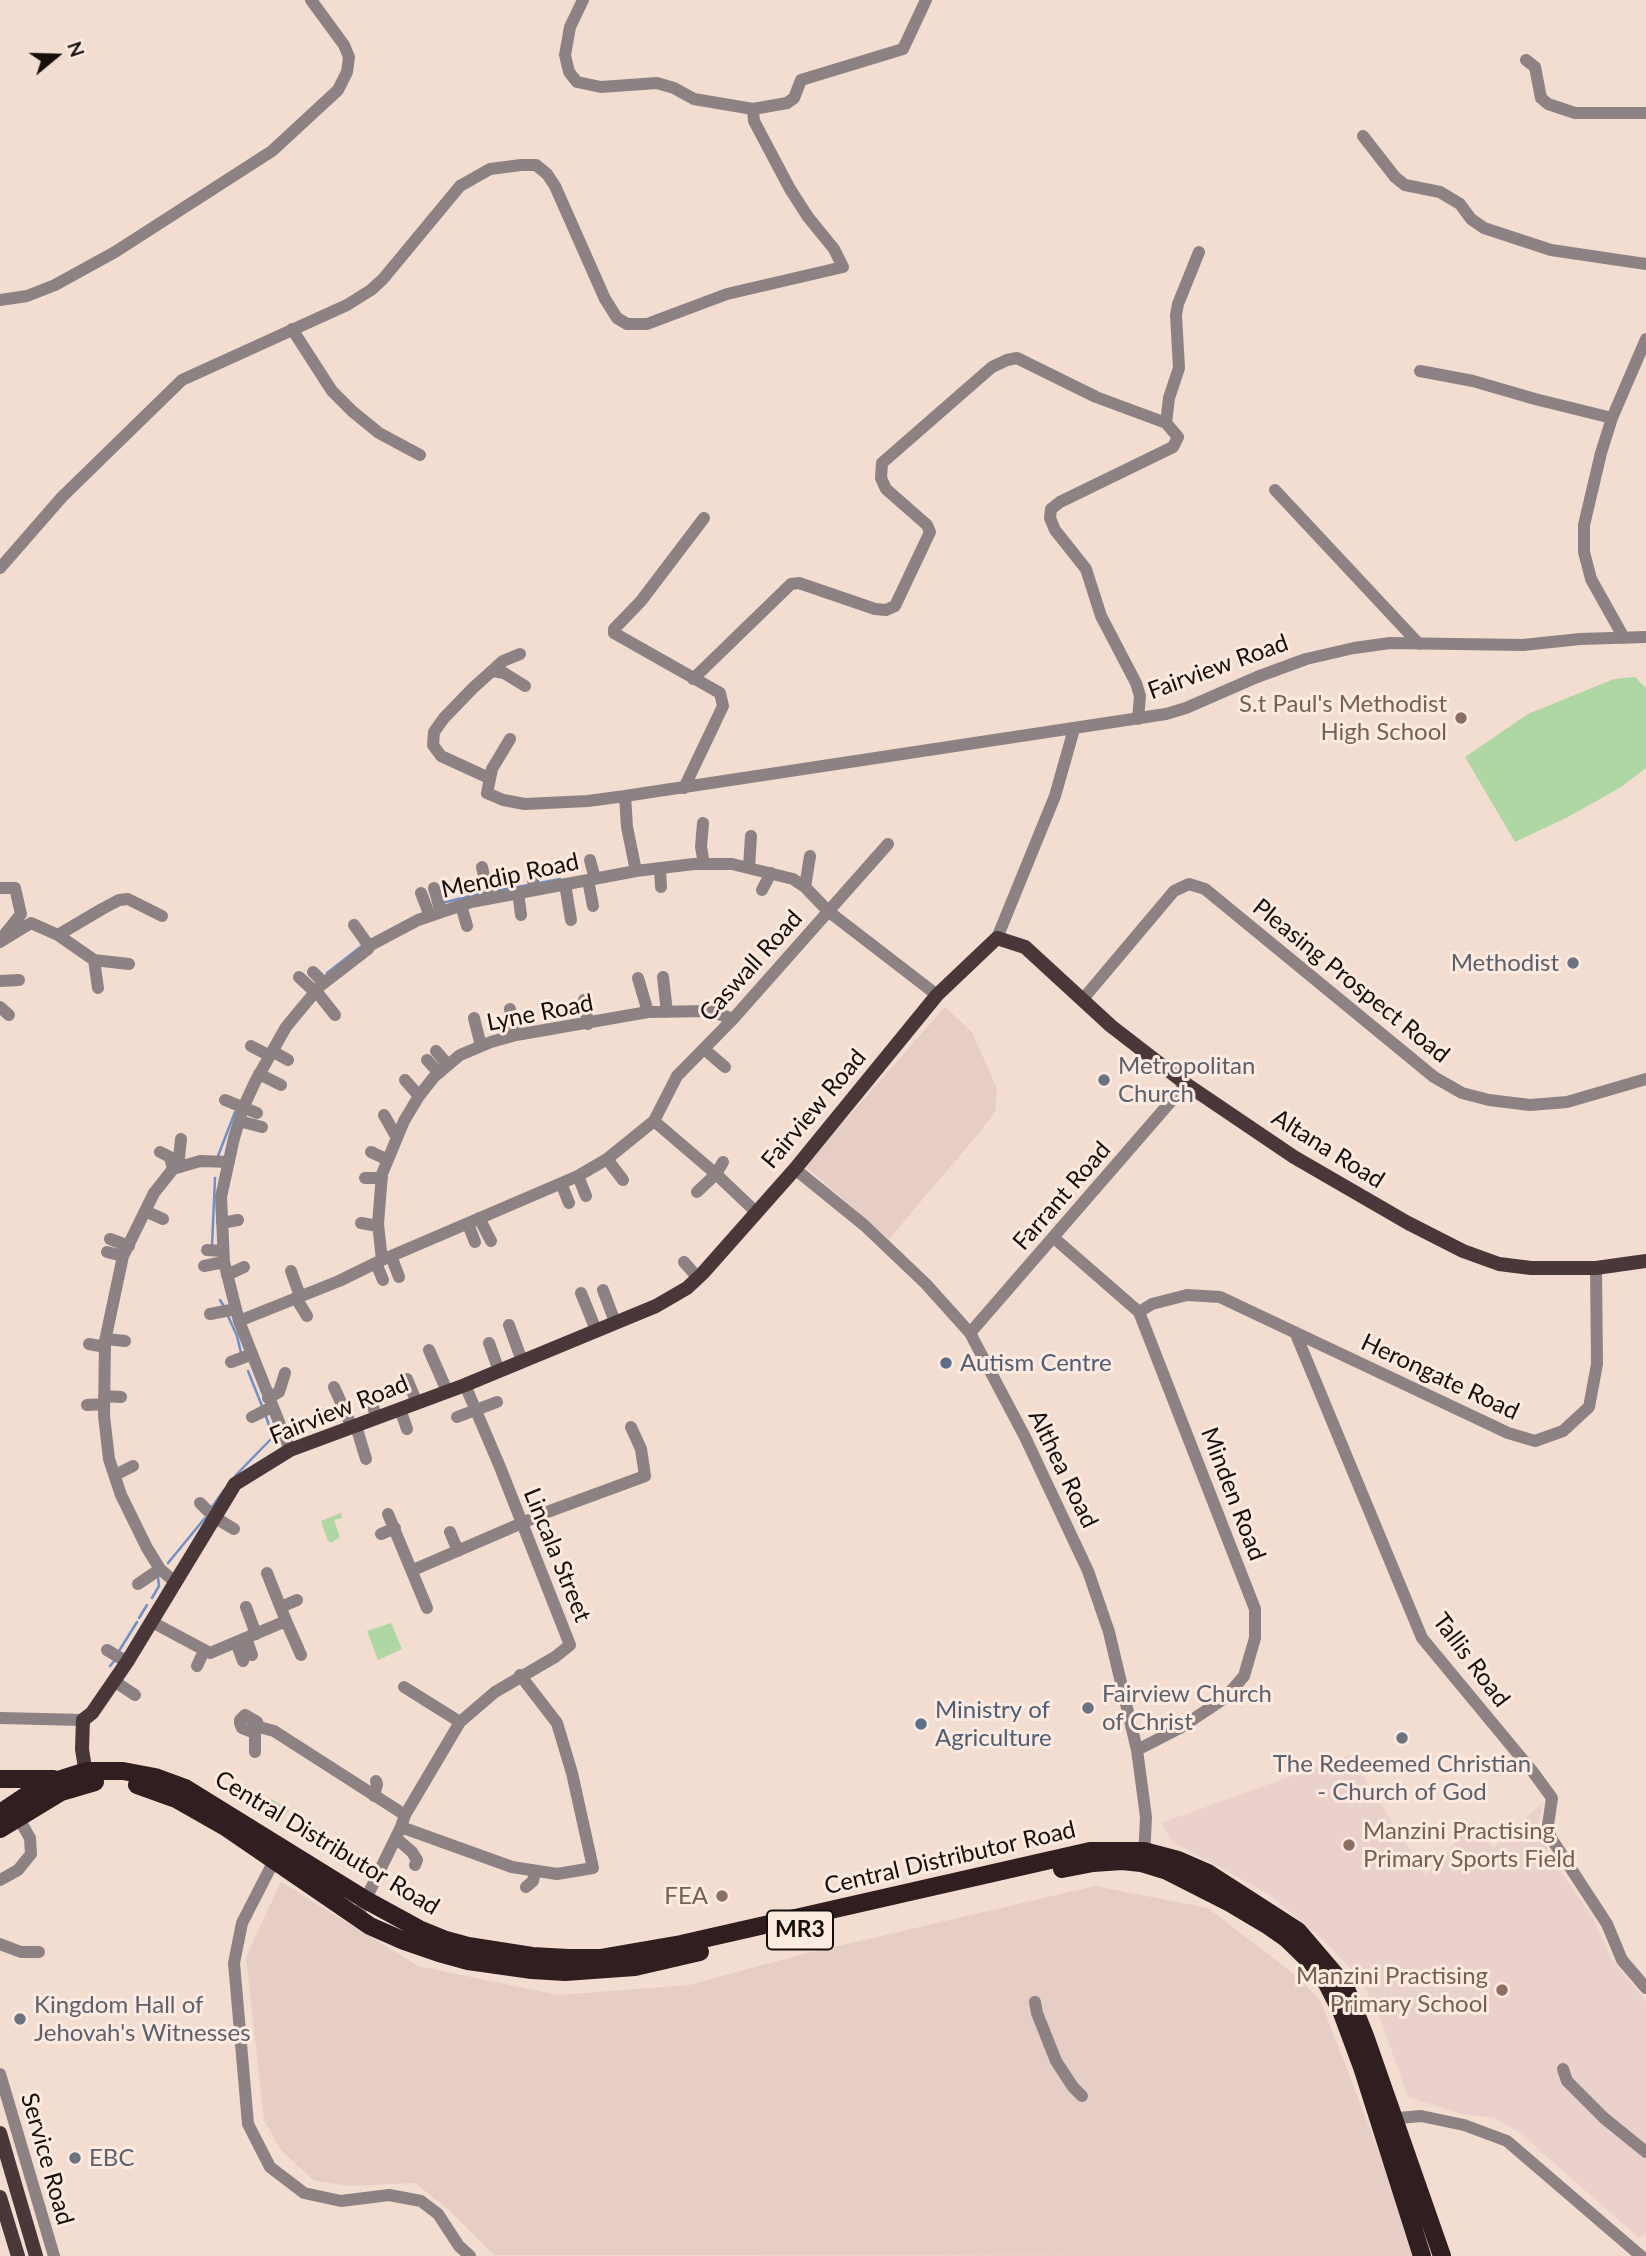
<!DOCTYPE html>
<html>
<head>
<meta charset="utf-8">
<style>
	body { margin:0 }
	#map { position:relative; width:1646px; height:2256px; overflow:hidden; background:#f3dcd0; font-family:Lato,sans-serif }
	canvas { display:block }
	.north { position:absolute; left:21px; top:21px; width:70px; height:70px; -webkit-text-stroke:5px #fdeae0; paint-order:stroke; rotate:71deg; font-size:19px; font-weight:700; line-height:28px; text-align:center; color:#160e0a }
	.north::after { content:''; display:block; margin:auto; width:24px; height:32px; background:#160e0a; clip-path:polygon(50% 0,100% 100%,50% 72%,0 100%) }
</style>
</head>
<body>
<div id="map">
<canvas width="1646" height="2256"></canvas>
<div class="north">N</div>
</div>
<script>
const c = document.querySelector('canvas').getContext('2d');
c.lineJoin = 'round';
function fillPath(path, color) {
  c.fillStyle = color;
  c.fill(path, 'evenodd');
}
function shape(rows) {
  const path = new Path2D();
  for (const r of rows) {
    path.moveTo(r[0], r[1]);
    for (let i = 2; i < r.length; i += 2) path.lineTo(r[i], r[i + 1]);
  }
  return path;
}
function stroke(path, color, width, dash) {
  c.strokeStyle = color;
  c.lineWidth = width;
  c.lineCap = dash ? 'butt' : 'round';
  c.setLineDash(dash || []);
  c.stroke(path);
}
function label(font, color, halo, rows, align = 'center') {
  c.font = font + ' Lato,sans-serif';
  c.lineWidth = 6;
  c.setLineDash([]);
  c.textBaseline = 'middle';
  c.strokeStyle = halo;
  c.fillStyle = color;
  for (const [text, x, y, turn = 0] of rows) {
    c.save();
    c.translate(x, y);
    c.rotate((+turn || 0) * Math.PI / 180);
    c.textAlign = isNaN(turn) ? turn : align;
    if (halo) c.strokeText(text, 0, 0);
    c.fillText(text, 0, 0);
    c.restore();
  }
}
fillPath(shape([
	[945,1007,972,1032,997,1089,995,1111,979,1133,889,1239,805,1166],
	[281,1882,418,1966,558,1995,689,1985,800,1955,1095,1886,1208,1908,1300,1979,1321,2002,1419,2256,494,2255,447,2208,415,2183,349,2186,313,2180,281,2150,264,2120,246,1957]
]), '#e6cdc5');
fillPath(shape([
	[1350,1755,1426,1875,1474,1821,1493,1848,1543,1802,1539,1824,1549,1855,1593,1917,1611,1958,1646,2001,1646,2232,1639,2238,1520,2133,1494,2118,1458,2113,1408,2097,1380,2018,1361,1979,1323,1940,1269,1894,1172,1842,1161,1823]
]), '#ebd1cc');
fillPath(shape([
	[1635,677,1646,688,1646,768,1621,787,1568,817,1515,842,1465,757,1528,714,1614,679],
	[341,1513,342,1518,334,1520,340,1537,331,1543,328,1541,321,1521],
	[391,1623,402,1649,378,1660,367,1631],
	[271,1799,289,1810,280,1823,263,1812],
	[311,1824,327,1836,321,1849,301,1837]
]), '#afd7a3');
stroke(shape([
	[539,883,560,879],
	[498,890,529,885],
	[442,903,478,894],
	[327,973,363,945],
	[218,1156,235,1112],
	[212,1246,215,1178],
	[220,1300,225,1308],
	[228,1316,237,1336,241,1353],
	[248,1371,262,1406],
	[235,1476,271,1439,272,1435,266,1416],
	[212,1507,224,1490],
	[168,1563,205,1518],
	[152,1598,159,1586,158,1577],
	[139,1618,147,1605],
	[119,1651,137,1622],
	[110,1666,115,1660]
]), '#708fc6', 2.5);
stroke(shape([
	[583,0,570,27,565,55,569,72,577,82,601,87,657,83,674,88,694,99,753,109,787,103,794,98,801,80,903,49,926,0],
	[1526,60,1535,67,1541,98,1548,104,1575,113,1646,113],
	[1363,136,1395,177,1405,185,1440,192,1460,204,1471,219,1484,228,1551,250,1646,264],
	[0,300,27,296,55,285,115,252,272,151,338,90,347,72,349,57,344,45,311,0],
	[292,329,332,391,352,411,379,433,420,455],
	[1420,371,1473,381,1535,399,1612,418],
	[1166,423,1169,398,1179,368,1176,315,1178,304,1199,252],
	[1275,490,1419,644],
	[0,568,62,497,182,380,347,305,371,290,383,279,460,186,490,169,521,165,536,165,547,174,555,186,605,299,617,318,627,324,647,324,727,294,843,267,834,249,808,217,790,189,754,121,753,109],
	[1624,638,1591,579,1584,552,1584,525,1601,453,1612,418,1646,339],
	[493,671,504,673,525,686],
	[693,679,791,584,799,583,875,609,886,610,895,606,930,532,927,525,886,489,881,478,882,463,992,367,1007,360,1017,358,1096,397,1166,423,1178,437,1173,447,1060,502,1051,509,1050,518,1055,530,1086,569,1101,616,1136,683,1140,696,1138,719],
	[510,739,492,769,487,793,503,800,525,804,588,801,625,796],
	[489,778,441,756,433,745,434,732,444,718,473,688,503,661,520,654],
	[684,788,723,706,720,693,614,633,614,629,641,601,704,518],
	[703,823,701,847,704,864],
	[590,860,595,879],
	[482,867,489,898],
	[749,867,751,836],
	[532,868,534,890],
	[660,868,661,887],
	[636,871,627,827,625,796,1166,714,1186,708,1257,677,1306,659,1354,648,1390,643,1523,645,1580,639,1646,637],
	[588,880,593,906],
	[565,884,571,920],
	[805,887,810,856],
	[0,888,15,888,21,914,2,938],
	[434,888,441,912],
	[762,890,771,873],
	[518,892,521,915],
	[421,893,430,916],
	[461,905,467,926],
	[354,925,369,946],
	[58,935,94,960,129,964],
	[997,938,1055,796,1074,729],
	[0,942,31,923,58,935,102,909,119,900,128,899,162,916],
	[94,960,98,988],
	[313,972,324,983],
	[299,977,315,992],
	[663,977,667,1012],
	[638,978,648,1012],
	[0,981,19,980],
	[316,991,335,1015],
	[1083,999,1174,891,1189,884,1205,889,1434,1077,1462,1093,1489,1100,1530,1105,1567,1102,1646,1079],
	[584,1000,588,1024],
	[0,1007,9,1015],
	[510,1009,516,1035],
	[474,1018,481,1046],
	[251,1046,270,1056],
	[704,1049,725,1067],
	[272,1051,288,1060],
	[436,1051,448,1065],
	[427,1060,439,1073],
	[259,1074,281,1085],
	[405,1080,419,1096],
	[225,1100,257,1113],
	[384,1115,397,1138],
	[239,1121,262,1127],
	[654,1121,716,1174,756,1212],
	[160,1152,170,1157,173,1169],
	[371,1152,388,1160],
	[607,1159,623,1180],
	[178,1167,181,1139],
	[795,1169,864,1225,926,1284,970,1333,1025,1437,1088,1571,1109,1632,1137,1750,1146,1817,1144,1858],
	[578,1176,586,1196],
	[365,1178,382,1178],
	[561,1183,569,1203],
	[697,1192,716,1174,723,1162],
	[145,1211,163,1219],
	[479,1218,491,1241],
	[222,1223,238,1220],
	[361,1223,378,1226],
	[468,1224,475,1242],
	[1054,1238,1139,1312,1255,1609,1255,1638,1244,1676,1225,1698,1180,1728,1137,1750],
	[110,1239,129,1246],
	[207,1250,223,1251],
	[107,1252,123,1256],
	[391,1256,399,1277],
	[382,1260,378,1224,382,1174,404,1121,419,1096,434,1077,460,1055,491,1042,516,1035,648,1012,710,1011,733,1019],
	[684,1262,698,1278],
	[376,1263,383,1280],
	[204,1266,224,1262],
	[291,1271,300,1296],
	[227,1275,244,1267],
	[603,1290,615,1322],
	[581,1293,596,1330],
	[296,1298,307,1316],
	[1139,1312,1152,1304,1187,1295,1220,1297,1508,1433,1535,1441,1563,1431,1589,1407,1597,1364,1596,1268],
	[210,1314,236,1309],
	[239,1321,339,1281,382,1260,578,1176,607,1159,654,1121,677,1076,733,1019,888,844],
	[509,1325,522,1361],
	[1295,1332,1422,1638,1533,1772,1552,1798,1548,1825,1551,1838,1607,1924,1622,1960,1646,1988],
	[970,1333,1186,1084],
	[106,1339,125,1341],
	[489,1343,499,1371],
	[89,1344,105,1347],
	[429,1350,447,1391],
	[231,1362,250,1355],
	[407,1379,417,1403],
	[334,1387,352,1427],
	[104,1396,121,1397],
	[268,1398,279,1392,285,1373],
	[371,1401,377,1418],
	[87,1405,104,1404],
	[400,1409,407,1429],
	[252,1417,272,1407],
	[457,1417,497,1402],
	[356,1426,366,1459],
	[290,1450,239,1321,224,1262,221,1197,234,1138,243,1108,255,1082,286,1027,320,986,368,949,369,946,418,920,471,902,636,871,694,864,732,864,793,879,805,887,828,911,937,995],
	[115,1475,133,1466],
	[200,1503,214,1517,234,1529],
	[388,1514,427,1608],
	[450,1532,458,1551],
	[381,1534,395,1528],
	[413,1570,550,1511,645,1476,641,1449,631,1427],
	[176,1583,160,1569,147,1548,121,1495,109,1459,104,1416,105,1341,123,1256,154,1193,173,1169,200,1161,229,1162],
	[138,1584,160,1569],
	[246,1607,256,1634],
	[281,1607,297,1600],
	[286,1621,301,1655],
	[152,1622,210,1653,286,1621,267,1573],
	[246,1638,252,1655],
	[236,1642,243,1661],
	[107,1650,127,1662],
	[197,1666,204,1651],
	[114,1681,135,1695],
	[404,1687,460,1722],
	[245,1715,257,1722,259,1727,252,1732,242,1728,240,1723,240,1720,245,1715],
	[0,1718,83,1720],
	[259,1727,274,1731,405,1815],
	[255,1730,255,1752],
	[374,1796,377,1784,376,1781],
	[401,1827,512,1867,557,1874,593,1868,572,1773,557,1723,520,1675],
	[396,1838,412,1852,417,1860,415,1865],
	[278,1853,242,1923,234,1963,248,2124,270,2167,304,2193,341,2201,389,2195,421,2201,438,2214,459,2246,470,2256],
	[0,1880,18,1870,31,1854,30,1838,15,1812],
	[526,1887,533,1881,535,1871],
	[357,1917,401,1827,405,1815,460,1722,495,1692,555,1657,570,1645,500,1467,465,1385],
	[0,1944,21,1952,39,1952],
	[1035,2002,1037,2013,1056,2061,1073,2087,1082,2096],
	[1563,2069,1567,2081,1604,2118,1646,2152],
	[0,2074,54,2256],
	[1387,2119,1421,2116,1464,2125,1507,2141,1641,2256]
]), '#8d8283', 12);
stroke(shape([
	[87,1781,82,1749,83,1720,92,1713,127,1662,235,1484,290,1450,465,1385,656,1306,687,1288,702,1274,795,1169,937,995,997,938,1025,947,1111,1026,1186,1084,1294,1157,1408,1223,1463,1251,1499,1264,1531,1268,1596,1268,1646,1261],
	[0,2133,36,2256],
	[0,2197,18,2256]
]), '#493739', 14);
stroke(shape([
	[0,1779,54,1779],
	[137,1785,176,1799,227,1828,370,1926,404,1941,439,1953,468,1961,532,1970,565,1972,635,1967,700,1952],
	[0,1813,27,1795,61,1779,86,1771,123,1771,155,1777,185,1788,366,1900,419,1929,446,1940,468,1946,532,1956,568,1958,600,1958,681,1944,1090,1851,1144,1851,1178,1860,1208,1873,1298,1931,1345,1986,1365,2036,1442,2256],
	[0,1829,61,1792,95,1782],
	[1062,1869,1093,1863,1122,1861,1141,1863,1167,1871,1230,1903,1267,1925,1287,1939,1321,1972,1342,2013,1362,2067,1422,2256]
]), '#311e21', 18);
for (const [x, y, r, color] of [
	[1461,718,7,"#8d6e63"],
	[1573,963,7,"#6b7280"],
	[1104,1080,7,"#6b7280"],
	[946,1363,7,"#5c6f8a"],
	[1088,1708,7,"#6b7280"],
	[921,1724,7,"#5c6f8a"],
	[1402,1738,7,"#6b7280"],
	[1349,1845,7,"#8d6e63"],
	[722,1896,7,"#8d6e63"],
	[1502,1990,7,"#8d6e63"],
	[20,2019,7,"#6b7280"],
	[75,2158,7,"#6b7280"]
]) {
  const dot = new Path2D();
  dot.arc(x, y, r, 0, 2 * Math.PI);
  c.fillStyle = color;
  c.fill(dot);
  stroke(dot, '#fdeae0', 2.5);
}
for (const [x, y, w] of [
	[800,1930,66]
]) {
  const box = new Path2D();
  box.roundRect(x - w / 2, y - 19.5, w, 39, 5);
  c.fillStyle = '#fdeae0';
  c.fill(box);
  stroke(box, '#160e0a', 2);
}
label('bold 23px', '#160e0a', null, [
	["MR3",800,1930]
]);
label('24px', '#160e0a', '#fdeae0', [
	["Fairview Road",1218,667,-20],
	["Mendip Road",510,876,-12],
	["Caswall Road",751,966,-48],
	["Pleasing Prospect Road",1351,981,39],
	["Lyne Road",540,1013,-11],
	["Fairview Road",814,1109,-50],
	["Altana Road",1328,1149,32],
	["Farrant Road",1062,1196,-49],
	["Herongate Road",1440,1377,25],
	["Fairview Road",339,1410,-22],
	["Althea Road",1063,1469,64],
	["Minden Road",1233,1494,69],
	["Lincala Street",557,1555,68],
	["Tallis Road",1471,1660,53],
	["Central Distributor Road",327,1843,31],
	["Central Distributor Road",950,1858,-13],
	["Service Road",47,2159,74]
]);
label('24px', '#785e54', '#fdeae0', [
	["S.t Paul's Methodist",1447,704],
	["High School",1447,732],
	["Manzini Practising",1363,1831,"left"],
	["Primary Sports Field",1363,1859,"left"],
	["FEA",708,1896],
	["Manzini Practising",1488,1976],
	["Primary School",1488,2004]
], 'right');
label('24px', '#5b616d', '#fdeae0', [
	["Methodist",1559,963,"right"],
	["Metropolitan",1118,1066],
	["Church",1118,1094],
	["Fairview Church",1102,1694],
	["of Christ",1102,1722],
	["The Redeemed Christian",1402,1764,"center"],
	["- Church of God",1402,1792,"center"],
	["Kingdom Hall of",34,2005],
	["Jehovah's Witnesses",34,2033],
	["EBC",89,2158]
], 'left');
label('24px', '#4e5e75', '#fdeae0', [
	["Autism Centre",960,1363],
	["Ministry of",935,1710],
	["Agriculture",935,1738]
], 'left');
</script>
</body>
</html>
